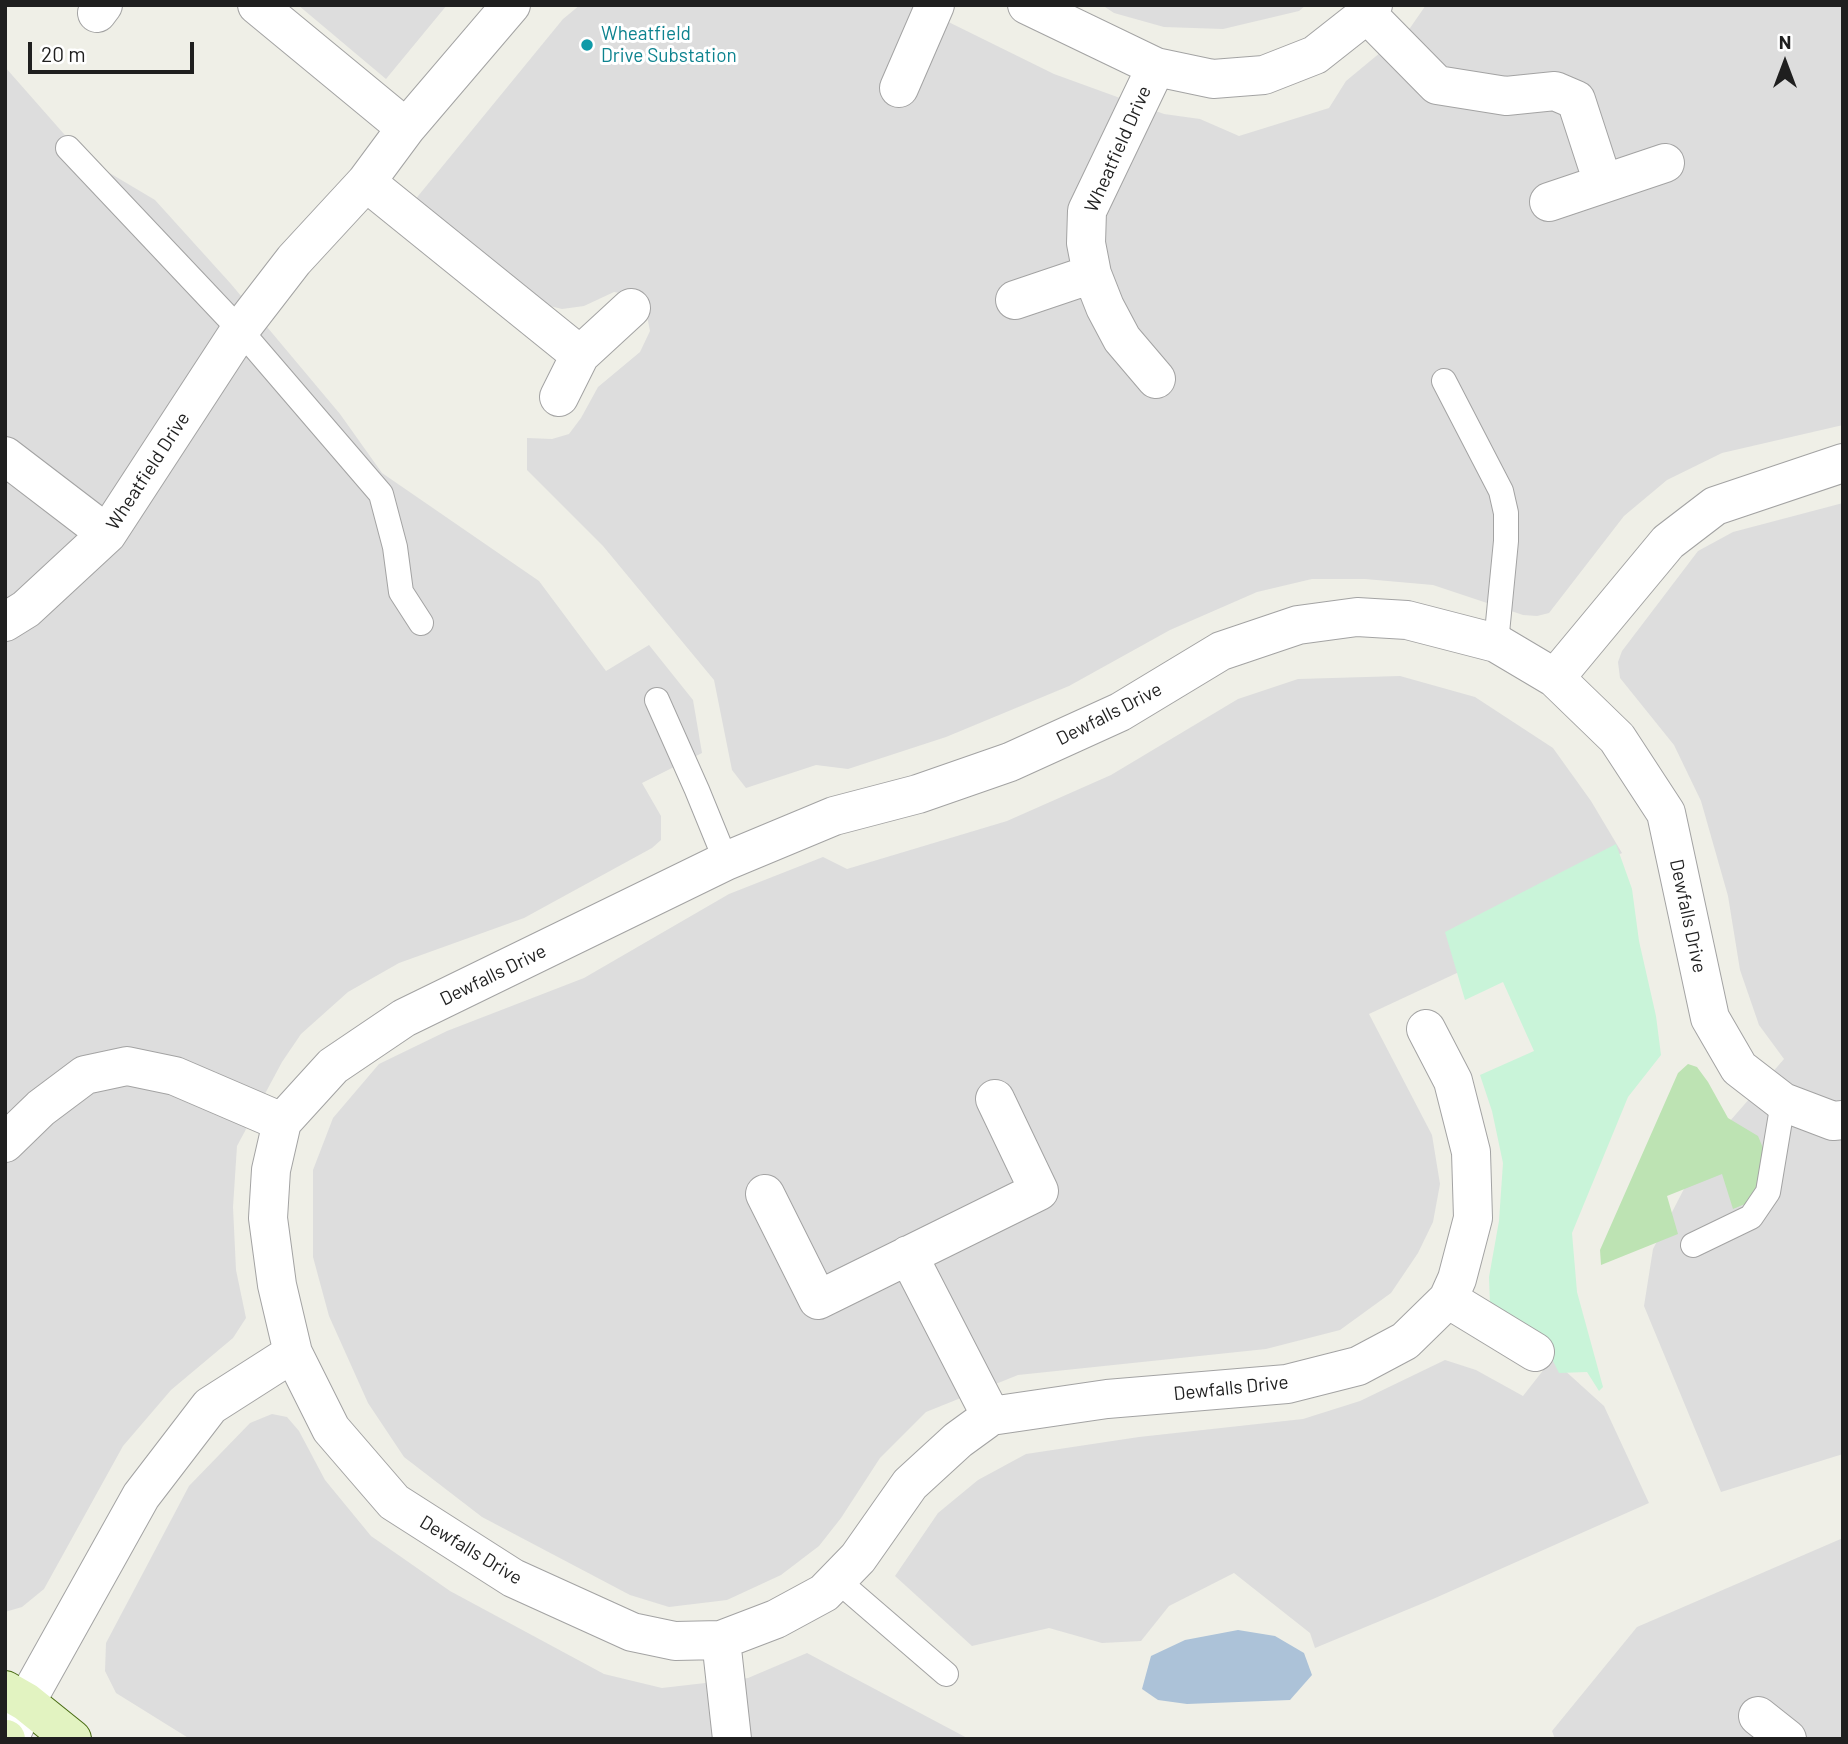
<!DOCTYPE html>
<html>
<head>
<meta charset="utf-8">
<style>
	body { margin:0 }
	#map { position:relative; width:1848px; height:1744px; overflow:hidden; background:#efefe7; font-family:Barlow,sans-serif }
	canvas { display:block }
	.frame { position:absolute; inset:0; border:7px solid #1f1f1f; pointer-events:none }
	.north { position:absolute; left:1750px; top:28px; width:70px; height:70px; -webkit-text-stroke:5px #fff; paint-order:stroke; rotate:0deg; font-size:19px; font-weight:700; line-height:28px; text-align:center; color:#1f1f1f }
	.north::after { content:''; display:block; margin:auto; width:24px; height:32px; background:#1f1f1f; clip-path:polygon(50% 0,100% 100%,50% 72%,0 100%) }
	.scale { position:absolute; left:28px; top:42px; width:166px; height:32px; box-sizing:border-box; border:4px solid #1f1f1f; border-top:0; padding-left:9px; font-size:21px; line-height:24px; white-space:nowrap; color:#1f1f1f; -webkit-text-stroke:5px #fff; paint-order:stroke }
</style>
</head>
<body>
<div id="map">
<canvas width="1848" height="1744"></canvas>
<div class="frame"></div>
<div class="north">N</div>
<div class="scale">20 m</div>
</div>
<script>
const c = document.querySelector('canvas').getContext('2d');
c.lineJoin = 'round';
function fillPath(path, color) {
  c.fillStyle = color;
  c.fill(path, 'evenodd');
}
function shape(rows) {
  const path = new Path2D();
  for (const r of rows) {
    path.moveTo(r[0], r[1]);
    for (let i = 2; i < r.length; i += 2) path.lineTo(r[i], r[i + 1]);
  }
  return path;
}
function stroke(path, color, width, dash) {
  c.strokeStyle = color;
  c.lineWidth = width;
  c.lineCap = dash ? 'butt' : 'round';
  c.setLineDash(dash || []);
  c.stroke(path);
}
function label(font, color, halo, rows, align = 'center') {
  c.font = font + ' Barlow,sans-serif';
  c.lineWidth = 6;
  c.setLineDash([]);
  c.textBaseline = 'middle';
  c.strokeStyle = halo;
  c.fillStyle = color;
  for (const [text, x, y, turn = 0] of rows) {
    c.save();
    c.translate(x, y);
    c.rotate((+turn || 0) * Math.PI / 180);
    c.textAlign = isNaN(turn) ? turn : align;
    if (halo) c.strokeText(text, 0, 0);
    c.fillText(text, 0, 0);
    c.restore();
  }
}
fillPath(shape([
	[298,5,447,5,386,79],
	[580,5,914,5,1054,74,1164,114,1200,119,1239,136,1329,108,1346,81,1410,28,1426,5,1843,5,1843,425,1722,453,1667,480,1624,516,1549,613,1537,616,1523,615,1433,585,1365,579,1312,579,1257,592,1170,630,1069,686,946,737,848,769,816,765,746,788,732,770,714,680,603,546,527,470,527,438,552,439,569,434,581,418,598,387,640,352,650,331,646,311,631,295,614,292,584,306,562,309,542,304,414,201,563,19],
	[1102,5,1306,5,1299,11,1223,29,1164,27,1114,13],
	[5,67,86,159,155,200,231,284,340,414,382,473,539,581,606,671,649,645,693,700,702,753,642,783,661,816,661,840,652,848,524,918,399,963,348,992,301,1034,282,1062,237,1146,233,1207,236,1270,246,1318,233,1338,171,1390,123,1446,44,1589,22,1607,5,1612],
	[1843,503,1843,1454,1721,1492,1644,1306,1653,1249,1703,1152,1784,1059,1759,1025,1740,970,1728,896,1701,801,1674,745,1620,678,1618,662,1622,651,1698,551,1733,532],
	[1400,676,1475,697,1553,748,1591,801,1622,853,1451,936,1459,972,1369,1014,1432,1135,1440,1184,1433,1222,1418,1253,1391,1293,1340,1330,1266,1349,1018,1375,926,1412,880,1458,841,1518,819,1546,781,1575,727,1600,669,1607,630,1595,482,1517,404,1457,368,1403,329,1316,313,1257,313,1170,333,1118,379,1064,447,1031,584,978,729,894,823,857,847,869,1007,821,1111,775,1238,699,1298,679],
	[1552,1359,1604,1406,1649,1503,1433,1599,1315,1648,1310,1633,1234,1573,1169,1606,1141,1641,1102,1643,1049,1628,972,1646,895,1576,938,1513,978,1480,1026,1454,1139,1437,1303,1419,1360,1401,1445,1360,1476,1370,1523,1396],
	[272,1414,287,1417,299,1431,325,1480,371,1536,450,1591,604,1674,662,1688,748,1678,807,1653,969,1739,190,1739,116,1693,105,1671,106,1643,189,1486,250,1423],
	[1843,1538,1843,1739,1555,1739,1552,1731,1637,1627]
]), '#ddd');
fillPath(shape([
	[1688,1064,1697,1067,1708,1082,1728,1118,1758,1136,1763,1148,1762,1180,1750,1202,1733,1209,1722,1174,1667,1196,1678,1234,1601,1265,1600,1250,1678,1073]
]), '#bde3b3');
fillPath(shape([
	[1616,844,1632,889,1639,941,1656,1016,1661,1055,1628,1097,1572,1233,1577,1292,1603,1387,1599,1391,1587,1372,1559,1373,1549,1353,1490,1305,1489,1277,1499,1221,1503,1163,1492,1111,1480,1075,1534,1051,1503,982,1465,1000,1445,932]
]), '#c9f4d9');
fillPath(shape([
	[1238,1630,1275,1636,1304,1653,1312,1675,1290,1700,1187,1704,1158,1700,1142,1689,1151,1656,1185,1640]
]), '#acc2d8');
const lane = shape([
	[68,148,240,330,381,494,395,547,401,592,421,623],
	[1444,381,1501,491,1506,513,1506,541,1496,643],
	[657,700,697,790,726,861],
	[1693,1245,1751,1217,1768,1192,1783,1102],
	[837,1580,946,1674]
]);
const street = shape([
	[257,5,406,128],
	[1027,5,1156,67,1213,79,1264,75,1315,55,1367,14,1373,5],
	[97,13,103,5],
	[1367,14,1437,85,1506,96,1555,91,1576,100,1603,183],
	[899,88,935,5],
	[366,182,580,355,631,308],
	[1549,202,1665,163],
	[1015,300,1092,274],
	[1156,379,1122,339,1105,307,1092,274,1086,243,1087,211,1156,67],
	[559,397,580,355],
	[5,456,107,534],
	[5,622,26,609,107,534,240,330,294,260,366,182,406,128,511,5],
	[1555,678,1668,542,1715,506,1843,463],
	[1426,1029,1453,1081,1471,1152,1473,1218,1457,1279,1448,1299,1405,1341,1358,1366,1287,1384,1107,1399,991,1416,958,1440,910,1484,858,1558,824,1593,776,1619,721,1640,675,1641,632,1632,513,1578,394,1502,331,1429,293,1353,277,1285,268,1218,271,1170,282,1122,333,1066,404,1018,726,861,834,816,918,794,1010,762,1120,712,1221,651,1298,625,1357,617,1407,620,1496,643,1555,678,1617,738,1666,813,1710,1018,1739,1068,1783,1102,1833,1121,1843,1120],
	[5,1143,41,1108,85,1075,127,1066,175,1076,282,1122],
	[765,1194,818,1300,1039,1191,995,1099],
	[908,1255,991,1416],
	[1448,1299,1535,1352],
	[721,1640,732,1739],
	[1758,1716,1787,1739],
	[9,1739,26,1702,141,1496,210,1406,293,1353]
]);
const secondary = shape([
	[5,1690,26,1702,72,1739],
	[5,1739,6,1739]
]);
stroke(lane, '#a3a3a3', 26);
stroke(street, '#a3a3a3', 40);
stroke(secondary, '#486b12', 40);
stroke(lane, '#fff', 24);
stroke(street, '#fff', 38);
stroke(secondary, '#e2f3c1', 38);
for (const [x, y, r, color] of [
	[587,45,7,"#0f9aa8"]
]) {
  const dot = new Path2D();
  dot.arc(x, y, r, 0, 2 * Math.PI);
  c.fillStyle = color;
  c.fill(dot);
  stroke(dot, '#fff', 2.5);
}
label('19px', '#0d838f', '#fff', [
	["Wheatfield",601,34],
	["Drive Substation",601,56]
], 'left');
label('19px', '#1f1f1f', '#fff', [
	["Wheatfield Drive",1118,149,-66],
	["Wheatfield Drive",148,471,-57],
	["Dewfalls Drive",1109,714,-27],
	["Dewfalls Drive",1688,916,78],
	["Dewfalls Drive",493,975,-26],
	["Dewfalls Drive",1231,1388,-6],
	["Dewfalls Drive",471,1550,31]
]);
</script>
</body>
</html>
